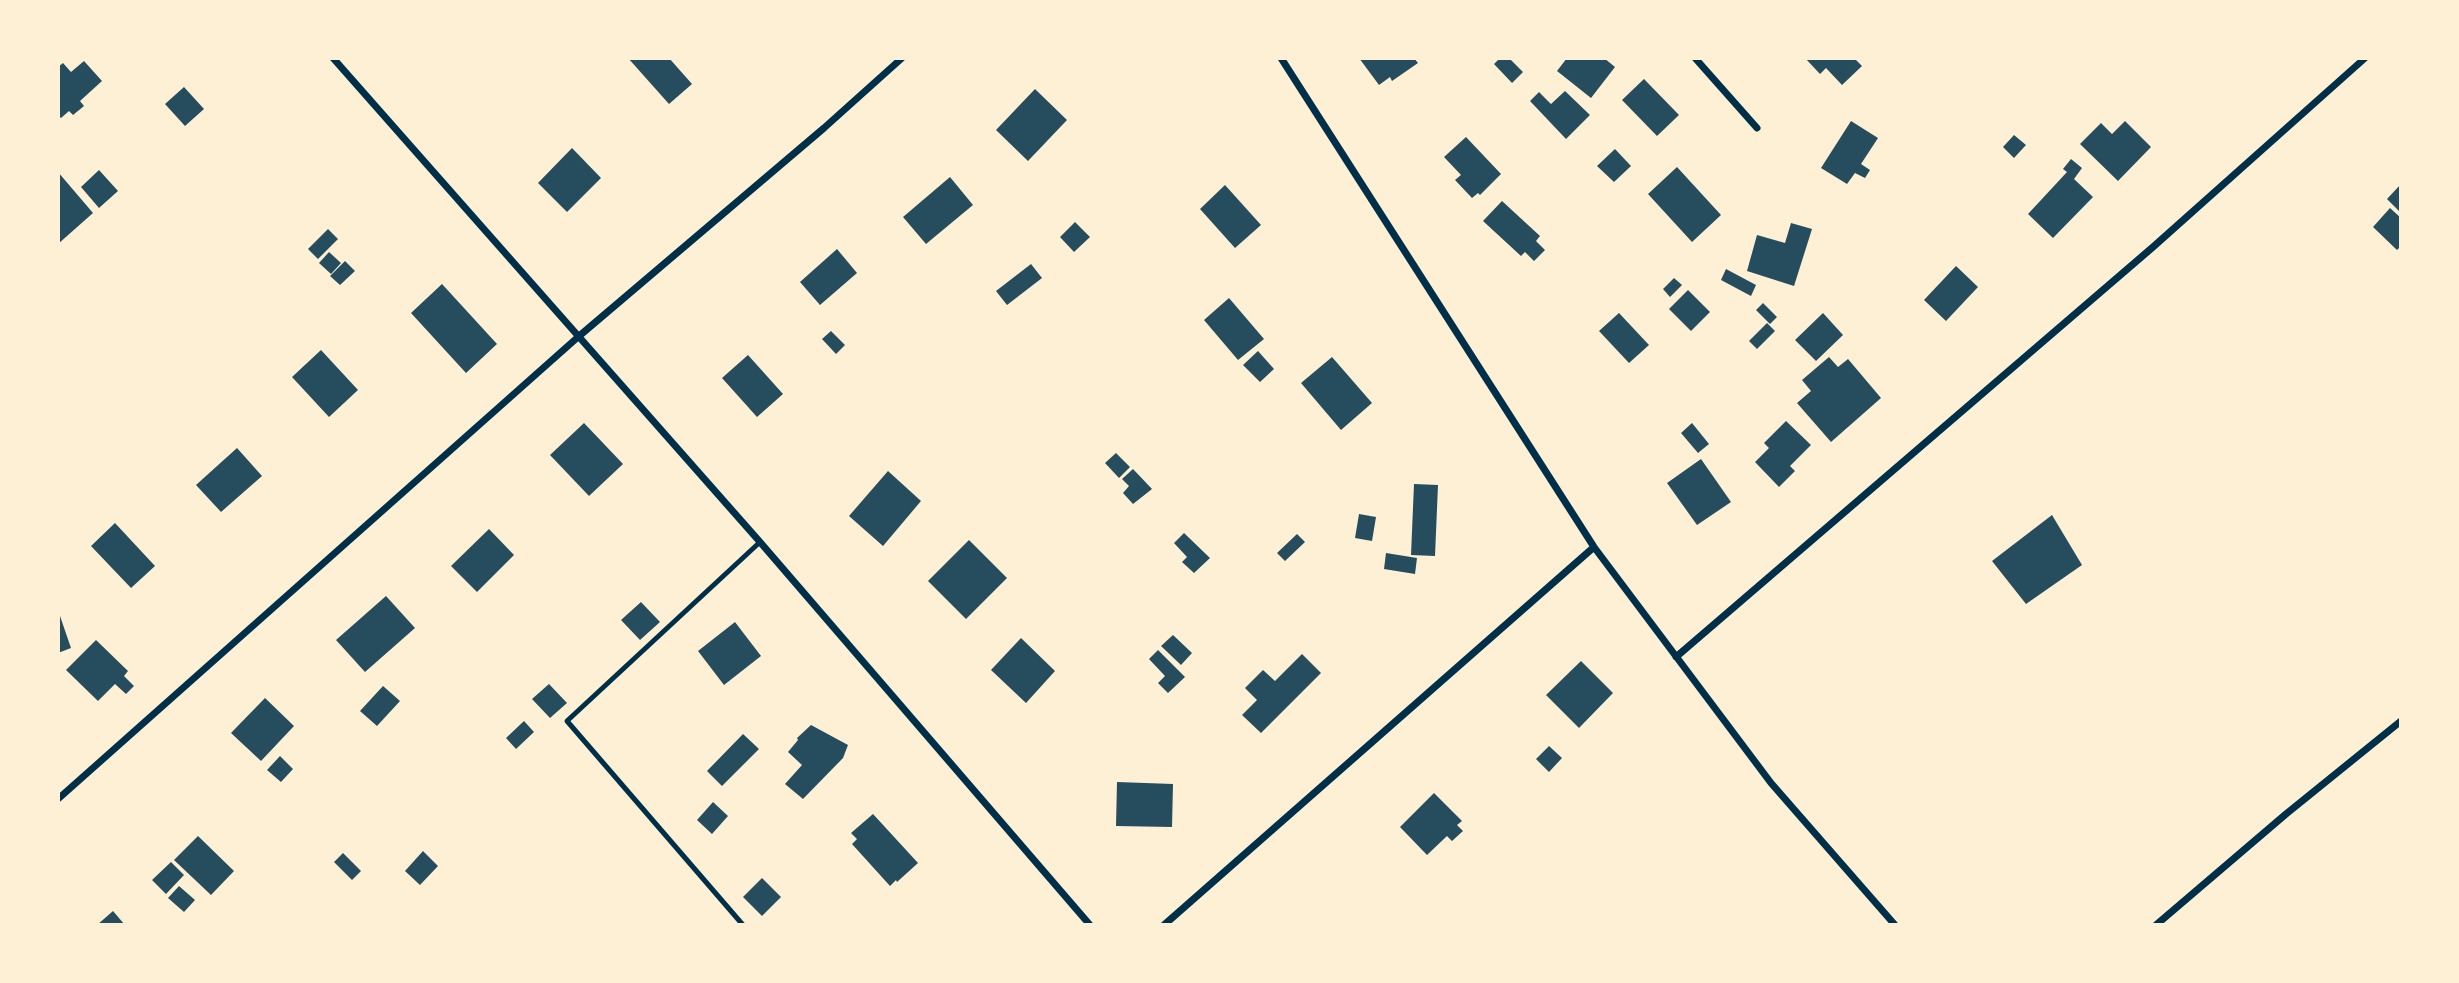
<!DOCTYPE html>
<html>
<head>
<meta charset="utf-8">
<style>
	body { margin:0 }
	#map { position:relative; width:2459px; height:983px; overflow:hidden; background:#fdf0d5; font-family:Lato,sans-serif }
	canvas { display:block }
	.frame { position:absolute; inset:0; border:60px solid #fdf0d5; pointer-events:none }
</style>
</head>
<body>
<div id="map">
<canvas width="2459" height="983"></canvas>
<div class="frame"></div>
</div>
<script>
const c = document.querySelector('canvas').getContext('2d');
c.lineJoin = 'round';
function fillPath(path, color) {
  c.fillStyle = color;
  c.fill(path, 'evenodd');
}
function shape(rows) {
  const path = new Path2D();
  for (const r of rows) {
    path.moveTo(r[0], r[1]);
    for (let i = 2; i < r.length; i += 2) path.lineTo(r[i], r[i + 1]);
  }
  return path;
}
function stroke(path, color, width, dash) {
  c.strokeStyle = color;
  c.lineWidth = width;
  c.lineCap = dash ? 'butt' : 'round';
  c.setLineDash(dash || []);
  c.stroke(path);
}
fillPath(shape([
	[628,58,669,58,692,84,669,104],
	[1359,58,1414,58,1418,63,1392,81,1390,77,1379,85],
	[1500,58,1509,58,1523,72,1512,83,1494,64],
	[1567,58,1604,58,1615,67,1591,98,1557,71],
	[1805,58,1854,58,1862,66,1842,85,1826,68,1820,74],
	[84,61,102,81,80,101,84,106,73,115,69,111,61,118,58,115,58,67,63,63,71,72],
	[1644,79,1679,115,1657,136,1622,100],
	[184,87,204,109,185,126,165,104],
	[1035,89,1067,120,1028,161,996,130],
	[1565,91,1590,115,1566,139,1530,101,1539,92,1551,104],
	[1851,121,1878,138,1861,164,1870,170,1865,178,1855,173,1847,184,1821,168],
	[2125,121,2151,147,2118,181,2080,144,2101,123,2112,134],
	[2014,135,2026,145,2014,158,2003,147],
	[1466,137,1501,174,1480,195,1478,193,1472,198,1455,180,1461,175,1444,157],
	[572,148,601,178,567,212,538,183],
	[1615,149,1631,166,1614,182,1597,166],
	[2071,159,2082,168,2074,179,2093,197,2053,238,2028,214,2067,172,2063,169],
	[1677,167,1721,215,1692,242,1648,194],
	[99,170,118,191,99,208,81,187],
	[58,172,93,213,58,244],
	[950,177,973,205,926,244,903,217],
	[2401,184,2401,213,2387,199],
	[1225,185,1261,225,1235,248,1200,209],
	[1502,201,1540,236,1536,241,1545,250,1534,261,1525,252,1521,256,1483,221],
	[2390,208,2401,218,2401,246,2397,250,2373,227],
	[1075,222,1090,237,1074,252,1060,237],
	[1791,223,1812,229,1794,286,1747,271,1757,235,1785,243],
	[328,229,338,239,318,259,308,249],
	[837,249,857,273,820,305,800,282],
	[329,252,341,263,331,274,319,263],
	[345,261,355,271,340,285,330,276],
	[1031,264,1042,278,1007,305,996,291],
	[1956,266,1978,287,1946,321,1924,300],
	[1726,269,1756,285,1751,296,1721,280],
	[1674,278,1682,285,1670,297,1663,289],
	[442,284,497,344,466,373,411,313],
	[1688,290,1710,312,1691,331,1669,309],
	[1229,298,1264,339,1238,360,1204,320],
	[1763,303,1777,317,1770,324,1756,310],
	[1619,313,1649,345,1629,363,1599,331],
	[1823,313,1843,335,1816,361,1795,340],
	[1767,323,1775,331,1757,349,1749,341],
	[831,331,845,345,836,354,822,339],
	[321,350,358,390,329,417,292,377],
	[1258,351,1274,369,1260,382,1243,365],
	[748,355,783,394,757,417,722,378],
	[1332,357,1372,403,1341,430,1301,383],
	[1829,357,1838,367,1848,359,1881,398,1831,442,1797,403,1811,391,1802,380],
	[1786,421,1811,445,1790,466,1795,471,1779,487,1755,462,1769,448,1764,443],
	[584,423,623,464,589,496,550,455],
	[1692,423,1709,444,1698,453,1681,433],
	[237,448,262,476,221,512,196,485],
	[1116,453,1130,467,1119,478,1105,463],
	[1701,459,1731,502,1697,525,1667,483],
	[1133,469,1152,489,1133,504,1123,493,1129,486,1122,479],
	[888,471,921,501,883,546,849,516],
	[1414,484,1438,485,1435,556,1411,555],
	[1359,514,1376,517,1372,541,1355,538],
	[2052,515,2082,565,2026,604,1992,561],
	[115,523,155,566,131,588,91,546],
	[489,529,514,555,477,592,451,566],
	[1184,533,1210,558,1194,573,1182,562,1187,557,1174,543],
	[1297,534,1305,542,1285,561,1277,553],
	[969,540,1007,578,966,619,928,581],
	[1386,553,1417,558,1415,574,1384,569],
	[386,596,415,628,365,672,336,640],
	[641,602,660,622,640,640,621,620],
	[60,616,71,648,58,653,58,617],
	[735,622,761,656,724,685,698,651],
	[1173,635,1192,653,1181,665,1161,646],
	[1021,638,1055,671,1026,703,991,670],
	[96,640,128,671,124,676,134,686,126,694,115,684,98,701,66,670],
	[1158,650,1185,677,1168,693,1158,683,1165,676,1149,659],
	[1302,654,1321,673,1261,733,1242,715,1257,700,1245,688,1263,670,1275,681],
	[1581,661,1613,693,1579,728,1546,695],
	[549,684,567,703,550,718,532,699],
	[383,686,400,701,377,726,360,711],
	[265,698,294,726,261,761,231,733],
	[524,721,534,732,516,749,506,738],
	[811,725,848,745,843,758,803,799,785,784,802,765,788,752,798,740,797,738],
	[743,734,759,749,722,786,707,771],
	[1549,746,1562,758,1549,772,1536,759],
	[280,756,293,769,281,782,267,770],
	[1117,782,1173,784,1172,827,1116,826],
	[1434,793,1462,821,1457,825,1463,831,1452,841,1447,836,1427,855,1400,827],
	[713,802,728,816,712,834,697,820],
	[873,814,918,863,897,882,896,880,890,886,852,844,857,839,851,833],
	[198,836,234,871,211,895,174,860],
	[423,851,438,866,420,885,405,871],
	[343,853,361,871,352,880,334,862],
	[171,862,184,875,166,894,152,880],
	[762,878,781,897,762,916,743,897],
	[179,886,195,900,184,912,168,898],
	[113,911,125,925,97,925]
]), '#264d5e');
stroke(shape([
	[743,925,567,721,760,542]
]), '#003049', 5);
stroke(shape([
	[333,58,760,542,1090,925],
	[1281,58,1594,547,1771,783,1895,925],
	[1695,58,1757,128],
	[1676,657,2153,247,2365,58],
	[58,799,578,337,824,128,902,58],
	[1164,925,1594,547],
	[2156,925,2286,814,2401,721]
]), '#003049', 7);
</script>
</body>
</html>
